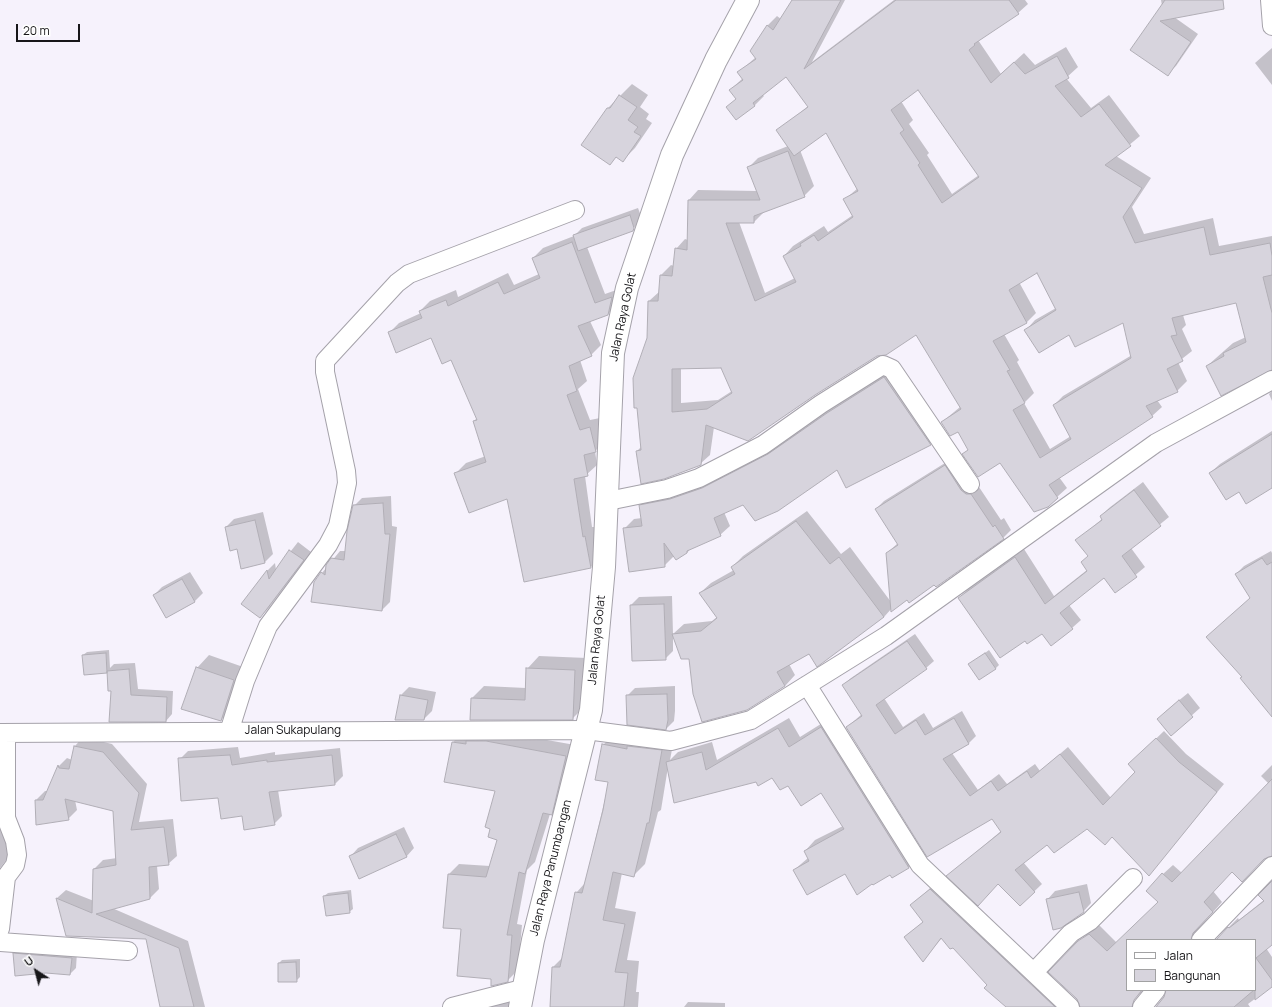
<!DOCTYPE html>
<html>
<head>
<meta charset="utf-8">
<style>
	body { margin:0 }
	#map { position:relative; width:1272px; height:1007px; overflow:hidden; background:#f6f2fc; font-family:Manrope,sans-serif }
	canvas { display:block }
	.legend { position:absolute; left:1126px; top:939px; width:130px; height:52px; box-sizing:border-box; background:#fff; border:1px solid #a2a2a3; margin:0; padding:5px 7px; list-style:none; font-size:12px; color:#171619 }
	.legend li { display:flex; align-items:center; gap:8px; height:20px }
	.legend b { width:20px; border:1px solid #a2a2a3 }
	.north { position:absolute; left:16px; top:951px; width:40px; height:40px; -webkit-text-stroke:3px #fff; paint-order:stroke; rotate:324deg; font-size:11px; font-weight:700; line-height:16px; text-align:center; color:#171619 }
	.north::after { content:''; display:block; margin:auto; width:14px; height:18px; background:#171619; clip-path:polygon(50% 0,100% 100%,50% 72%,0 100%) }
	.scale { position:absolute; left:16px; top:24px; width:64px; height:18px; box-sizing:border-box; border:2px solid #171619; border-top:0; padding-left:5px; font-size:12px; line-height:14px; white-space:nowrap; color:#171619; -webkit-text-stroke:3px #fff; paint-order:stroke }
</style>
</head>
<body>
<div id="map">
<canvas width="1272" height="1007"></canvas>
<ul class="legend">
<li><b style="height:5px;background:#fff"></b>Jalan</li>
<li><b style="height:11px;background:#d7d4dd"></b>Bangunan</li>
</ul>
<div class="north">U</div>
<div class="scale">20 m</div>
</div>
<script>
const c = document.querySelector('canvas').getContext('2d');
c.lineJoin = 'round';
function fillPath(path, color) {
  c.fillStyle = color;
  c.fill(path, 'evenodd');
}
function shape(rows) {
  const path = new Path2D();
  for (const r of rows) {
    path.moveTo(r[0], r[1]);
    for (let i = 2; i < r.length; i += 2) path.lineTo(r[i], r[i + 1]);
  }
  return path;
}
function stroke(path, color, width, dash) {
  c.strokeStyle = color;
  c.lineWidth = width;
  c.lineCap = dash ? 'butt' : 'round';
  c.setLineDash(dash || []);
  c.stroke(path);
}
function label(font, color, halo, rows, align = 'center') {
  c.font = font + ' Manrope,sans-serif';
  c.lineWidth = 3;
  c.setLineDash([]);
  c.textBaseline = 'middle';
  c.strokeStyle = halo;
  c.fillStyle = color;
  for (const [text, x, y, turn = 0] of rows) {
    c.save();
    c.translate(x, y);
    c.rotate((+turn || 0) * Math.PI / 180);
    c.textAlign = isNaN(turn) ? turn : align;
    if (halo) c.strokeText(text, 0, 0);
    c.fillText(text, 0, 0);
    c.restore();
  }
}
fillPath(shape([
	[793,0,845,0,812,62,894,0,1025,0,1028,4,1018,13,978,40,1001,74,1024,53,1035,65,1066,47,1078,67,1066,78,1091,108,1109,95,1140,136,1116,156,1151,178,1132,207,1144,234,1213,218,1219,246,1272,236,1272,369,1207,366,1233,343,1246,337,1237,302,1183,315,1186,325,1182,329,1192,351,1178,362,1187,381,1177,391,1157,400,1162,407,1152,416,1059,477,1067,488,1057,497,1001,461,964,454,969,449,958,430,942,422,960,407,917,334,877,355,714,427,710,455,700,464,637,451,642,446,649,301,660,291,661,275,671,265,674,266,676,249,685,239,688,240,689,200,698,190,758,191,749,167,758,158,788,146,778,131,808,106,786,75,762,94,764,96,754,106,728,107,737,98,730,90,743,78,739,72,756,57,767,26,777,16,781,19],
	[918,89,979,175,952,194,927,155,929,153,909,124,913,120,901,101],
	[826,132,858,188,844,200,853,215,828,232,824,226,793,246,784,256,795,278,765,293,739,222,754,222,764,212,804,196,814,186,800,150],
	[1037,272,1056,308,1035,320,1026,330,1069,334,1124,321,1132,355,1063,396,1054,405,1071,436,1050,449,1024,403,1034,393,1017,362,1019,360,1004,334,1026,323,1036,313,1019,282],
	[722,367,732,391,718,400,681,403,681,368],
	[1161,0,1206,0,1174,17,1198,34,1176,66,1167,74,1132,49,1162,6],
	[1272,48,1272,85,1255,63],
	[632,84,648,95,640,107,649,114,646,119,652,123,635,148,623,160,617,156,610,163,608,108],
	[638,208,642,219,632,230,587,247,605,294,622,288,618,304,608,314,590,321,601,345,591,355,580,360,587,381,578,389,590,420,600,418,606,441,595,451,597,465,585,476,592,527,595,527,601,557,591,567,525,580,508,498,456,473,466,463,486,456,474,421,477,418,452,359,431,337,389,333,399,323,421,313,420,311,430,301,456,290,458,297,508,273,514,285,539,274,533,258,543,248,574,236,582,228],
	[893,368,939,435,930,444,838,469,743,503,724,512,730,526,720,535,691,548,687,553,674,556,664,566,624,529,634,519,642,518,640,506,649,497,713,479,778,445,837,404],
	[1272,391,1272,401,1269,394],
	[1272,431,1272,487,1239,491,1210,473,1220,464],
	[953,458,974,486,979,487,1001,520,1004,518,1011,530,1003,538,935,583,892,608,884,617,789,664,795,675,785,686,690,658,673,635,673,651,665,659,631,605,639,597,672,596,673,634,684,624,712,621,717,617,700,593,711,583,734,570,732,567,743,556,807,511,841,554,850,547,891,602,887,553,898,543,876,509,884,501],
	[1143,482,1169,517,1131,548,1145,567,1115,592,1105,577,1069,605,1081,620,1072,628,1042,633,959,598,968,589,1024,549,1054,596,1087,570,1089,556,1077,540,1102,519,1101,516,1109,508],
	[391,496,392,526,397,527,390,602,382,610,313,601,322,573,340,551,346,551,354,506,362,498],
	[263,512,273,554,265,562,226,527,234,519],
	[298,542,311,552,268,609,260,617,243,604,267,571,275,563,276,570],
	[1271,551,1272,553,1272,714,1243,677,1251,598,1236,574,1244,566],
	[190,572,203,593,195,601,167,617,154,595,162,587],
	[915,634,934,661,926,668,884,698,903,727,924,713,933,728,962,711,976,736,968,744,952,753,978,790,999,774,1007,784,1035,764,1040,771,1068,747,1111,798,1136,772,1137,757,1164,731,1186,754,1224,784,1149,875,1112,836,1087,827,1048,843,1023,862,1042,884,1020,905,999,883,948,876,1001,831,992,818,847,727,862,714,843,685,851,678],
	[109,650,110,668,114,664,135,663,138,689,173,691,172,714,166,721,112,690,108,671,107,672,83,655,87,652],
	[989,650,999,665,995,669,970,664],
	[209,655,246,668,233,708,221,720,197,668],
	[539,656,587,658,585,706,572,719,472,698,484,686,526,688,527,669],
	[675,686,675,711,674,721,666,729,627,696,635,688],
	[409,687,436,692,432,711,424,719,401,695],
	[1188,693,1200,708,1171,734,1166,711],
	[832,717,919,856,909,867,892,876,891,873,794,870,808,858,805,851,815,840,843,826,821,792,788,784,773,776,756,781,668,767,661,810,658,812,645,864,633,876,622,873,615,908,636,912,627,960,639,961,636,992,639,992,638,1007,550,1007,553,967,563,957,576,893,585,883,609,782,603,745,615,733,674,739,670,760,678,752,712,742,717,760,789,718,800,737],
	[497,731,575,745,562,803,550,814,535,862,527,870,517,924,522,925,518,970,507,981,493,978,462,928,444,927,449,874,459,864,490,866,498,839,497,790,453,742,463,732],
	[83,737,112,744,147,784,139,822,173,819,177,856,168,864,157,866,159,889,150,898,112,908,188,941,205,1007,161,1007,147,938,67,935,57,898,66,890,94,901,94,869,103,860,117,858,114,810,75,800,77,810,68,819,37,824,36,800,45,791,48,791,59,766,67,758,72,760,75,746],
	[238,747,240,758,275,752,275,755,340,748,343,776,335,784,278,790,282,816,274,824,243,815,219,797,180,759,188,751],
	[1272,765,1272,855,1268,855,1242,880,1232,871,1213,891,1222,902,1200,927,1200,934,1207,940,1127,940,1127,990,1144,990,1127,1007,1081,1007,1081,1003,1050,972,1089,932,1099,925,1117,943,1159,902,1163,874,1173,865,1182,873,1269,784,1261,776],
	[0,824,11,854,0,868],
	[404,827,414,848,406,857,350,857,358,848],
	[940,880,1072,1005,1079,1007,1008,1007,953,946,942,938,923,960,905,937,924,921,911,905],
	[1272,883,1272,943,1266,948,1272,957,1272,986,1248,1004,1250,1007,1156,1007,1167,992,1167,990,1255,990,1255,940,1216,940,1238,918,1239,920,1264,900],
	[1087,884,1091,903,1083,912,1047,900,1055,891],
	[351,890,353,909,349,912,324,896,328,893],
	[20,948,77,952,76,968,70,974,14,954],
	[300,959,300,977,296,981,279,963,282,960],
	[517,993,515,1007,447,1007],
	[688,1002,725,1003,725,1007,684,1007]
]), '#0003');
const building = shape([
	[792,0,841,0,804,69,896,0,1009,0,1019,14,974,44,975,45,969,50,991,83,1014,62,1025,74,1057,56,1069,78,1055,86,1081,117,1099,104,1131,146,1105,165,1142,188,1123,217,1135,243,1204,227,1210,255,1270,243,1272,256,1272,275,1263,277,1272,313,1272,370,1221,396,1206,366,1224,356,1223,353,1246,342,1236,303,1172,318,1177,335,1171,336,1183,361,1167,369,1178,392,1146,406,1153,417,1049,485,1058,498,1048,507,1034,512,1000,463,978,477,962,454,968,450,958,432,950,436,941,422,961,409,916,335,886,355,877,356,815,395,748,441,706,425,701,465,664,479,641,484,636,451,641,450,637,408,634,408,633,378,647,338,648,301,658,301,660,275,672,276,675,248,687,250,688,200,760,200,747,167,788,151,805,197,754,216,754,223,726,223,755,301,796,282,783,256,801,246,800,244,814,235,818,241,853,217,843,199,858,191,826,133,794,156,776,130,808,107,786,77,753,103,755,106,736,120,726,107,736,99,729,90,743,80,737,72,756,59,750,51,767,25,773,30,792,0],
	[918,90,979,177,942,203,918,165,920,163,900,133,904,130,891,110,918,90],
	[1037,273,1056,310,1024,330,1039,353,1069,335,1075,347,1123,323,1131,358,1053,405,1071,439,1040,458,1013,410,1025,403,1007,371,1010,370,993,341,1027,323,1009,290,1037,273],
	[721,368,732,393,707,409,672,412,672,369,721,368],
	[1165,0,1223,0,1224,9,1160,21,1191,42,1168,76,1130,50,1165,0],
	[619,95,637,107,628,120,638,127,634,132,641,136,623,162,616,157,610,165,581,145,607,108,610,108,619,95],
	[630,215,634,228,633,231,578,251,573,235,630,215],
	[572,242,595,303,612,297,608,315,578,326,592,356,569,366,577,391,567,395,580,430,590,427,596,452,584,455,588,476,574,479,583,537,585,536,591,568,524,582,507,499,469,513,454,473,486,462,473,421,477,420,451,360,442,364,431,338,396,353,388,332,422,318,419,311,446,300,448,306,498,282,504,294,540,278,532,258,572,242],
	[884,377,931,445,846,488,837,470,778,511,755,521,743,505,714,518,721,536,687,551,687,553,676,560,664,543,665,567,629,572,623,528,642,526,639,505,670,499,702,488,768,454,827,413,884,377],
	[1272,434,1272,488,1246,504,1239,492,1226,500,1209,473,1272,434],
	[945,465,961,490,966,494,971,494,993,527,995,525,1004,539,936,587,934,585,909,603,907,600,891,612,886,553,898,545,875,509,945,465],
	[1134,490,1161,526,1122,556,1137,577,1115,593,1104,578,1060,613,1073,629,1051,646,1042,634,1027,644,1025,641,1000,658,958,598,1015,557,1045,604,1087,571,1081,562,1088,556,1075,540,1102,520,1100,516,1134,490],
	[383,503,385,534,390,534,382,611,311,602,314,582,321,572,325,575,326,565,331,558,344,560,347,531,353,505,383,503],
	[255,520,265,563,241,569,237,549,230,551,225,527,255,520],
	[796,521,830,564,839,557,884,617,817,667,809,654,777,672,785,686,747,710,702,722,693,694,689,659,681,659,672,634,701,631,717,618,699,593,735,574,731,567,796,521],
	[289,550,304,560,260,618,241,604,267,570,269,579,289,550],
	[1262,558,1267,565,1272,562,1272,717,1240,678,1242,677,1206,637,1250,598,1235,574,1262,558],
	[182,579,195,602,166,618,153,595,182,579],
	[664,604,666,660,632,661,630,605,664,604],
	[907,641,927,669,876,705,895,734,916,720,925,735,954,718,969,744,943,759,970,796,991,781,998,791,1027,771,1031,778,1060,754,1103,805,1135,772,1128,764,1156,738,1179,762,1217,792,1149,876,1112,837,1105,845,1087,829,1054,853,1047,845,1015,870,1035,892,1020,906,998,884,978,906,946,876,1001,832,992,819,927,857,846,727,862,716,842,685,907,641],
	[106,653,107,673,84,675,82,655,106,653],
	[985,653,996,669,979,680,968,664,985,653],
	[196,667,234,680,221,721,181,709,196,667],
	[526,668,575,670,573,720,470,720,471,698,525,700,526,668],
	[129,669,131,695,167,697,166,722,109,722,111,691,108,691,107,671,129,669],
	[667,694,668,720,666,730,627,725,626,695,667,694],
	[400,695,428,700,424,720,395,720,400,695],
	[1179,700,1193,717,1171,736,1157,719,1179,700],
	[821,727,909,868,892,878,890,875,873,885,872,884,857,895,845,874,807,895,793,870,809,861,804,851,844,829,821,793,801,806,788,786,780,790,772,778,758,786,756,782,674,803,666,762,702,752,706,770,778,728,789,747,821,727],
	[466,741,486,741,566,756,552,815,543,813,525,874,519,872,507,935,512,935,508,982,491,986,491,979,457,976,461,929,443,928,448,874,486,877,497,840,488,837,490,829,485,827,495,791,444,782,452,742,466,744,466,741],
	[602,744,627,749,627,746,662,750,649,823,647,823,634,877,613,872,603,920,625,924,615,972,628,973,624,1007,550,1007,552,967,560,967,575,892,582,893,603,810,608,782,595,780,602,744],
	[74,746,103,752,139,793,131,830,164,827,169,865,149,867,150,899,96,914,179,948,194,1007,160,1007,146,939,66,936,56,898,92,913,93,869,116,865,113,811,65,799,69,820,36,825,35,800,43,800,58,765,59,768,69,769,74,746],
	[230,755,232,765,267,760,267,762,332,755,335,785,269,792,275,825,244,830,242,816,221,819,218,798,181,801,178,758,230,755],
	[1272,779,1272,856,1264,859,1242,882,1232,872,1204,902,1213,912,1193,933,1191,940,1127,940,1127,990,1142,990,1134,1000,1132,1007,1080,1007,1077,999,1048,972,1078,941,1089,934,1107,951,1158,902,1146,891,1162,873,1172,882,1272,779],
	[396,834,407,857,359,879,349,856,396,834],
	[1272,881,1272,945,1256,958,1272,980,1272,987,1255,1000,1255,940,1216,940,1228,927,1229,928,1264,901,1258,895,1272,881],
	[930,889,1055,1007,1006,1007,984,988,987,985,953,948,950,949,941,938,923,962,904,937,923,922,910,905,930,889],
	[1079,892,1084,912,1061,928,1053,930,1046,899,1079,892],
	[348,893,350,913,326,916,323,896,348,893],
	[13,953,72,958,70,975,46,973,15,976,13,953],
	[296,962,297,982,278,982,278,963,296,962],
	[1166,990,1254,990,1234,1007,1156,1007,1164,997,1166,990]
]);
fillPath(building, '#d7d4dd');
stroke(building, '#b1aeb6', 1);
const minor = shape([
	[1270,0,1272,26],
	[608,501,667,489,699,478,763,445,821,404,883,365,892,369,970,484],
	[807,685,920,865,1070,1007],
	[229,732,245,681,268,626,328,545,338,526,347,483,346,471,325,372,325,361,397,283,409,274,575,210],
	[0,733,586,730,671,741,751,720,886,636,1156,443,1272,380],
	[0,929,6,877,15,865,17,855,15,841,6,818,6,733],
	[1201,940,1272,866],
	[0,942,128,951],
	[1034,972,1071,933,1090,921,1133,878],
	[452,1007,522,989],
	[1142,1007,1156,990]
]);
const secondary = shape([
	[520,1007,533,940,591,710,604,567,613,353,627,288,672,155,716,60,748,0]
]);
stroke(minor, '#a5a2aa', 20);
stroke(secondary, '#a5a2aa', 24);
stroke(minor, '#fff', 18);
stroke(secondary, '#fff', 22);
label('12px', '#171619', '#fff', [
	["Jalan Raya Golat",623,317,-78],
	["Jalan Raya Golat",597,640,-84],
	["Jalan Sukapulang",293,731],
	["Jalan Raya Panumbangan",551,868,-76]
]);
</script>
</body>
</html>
